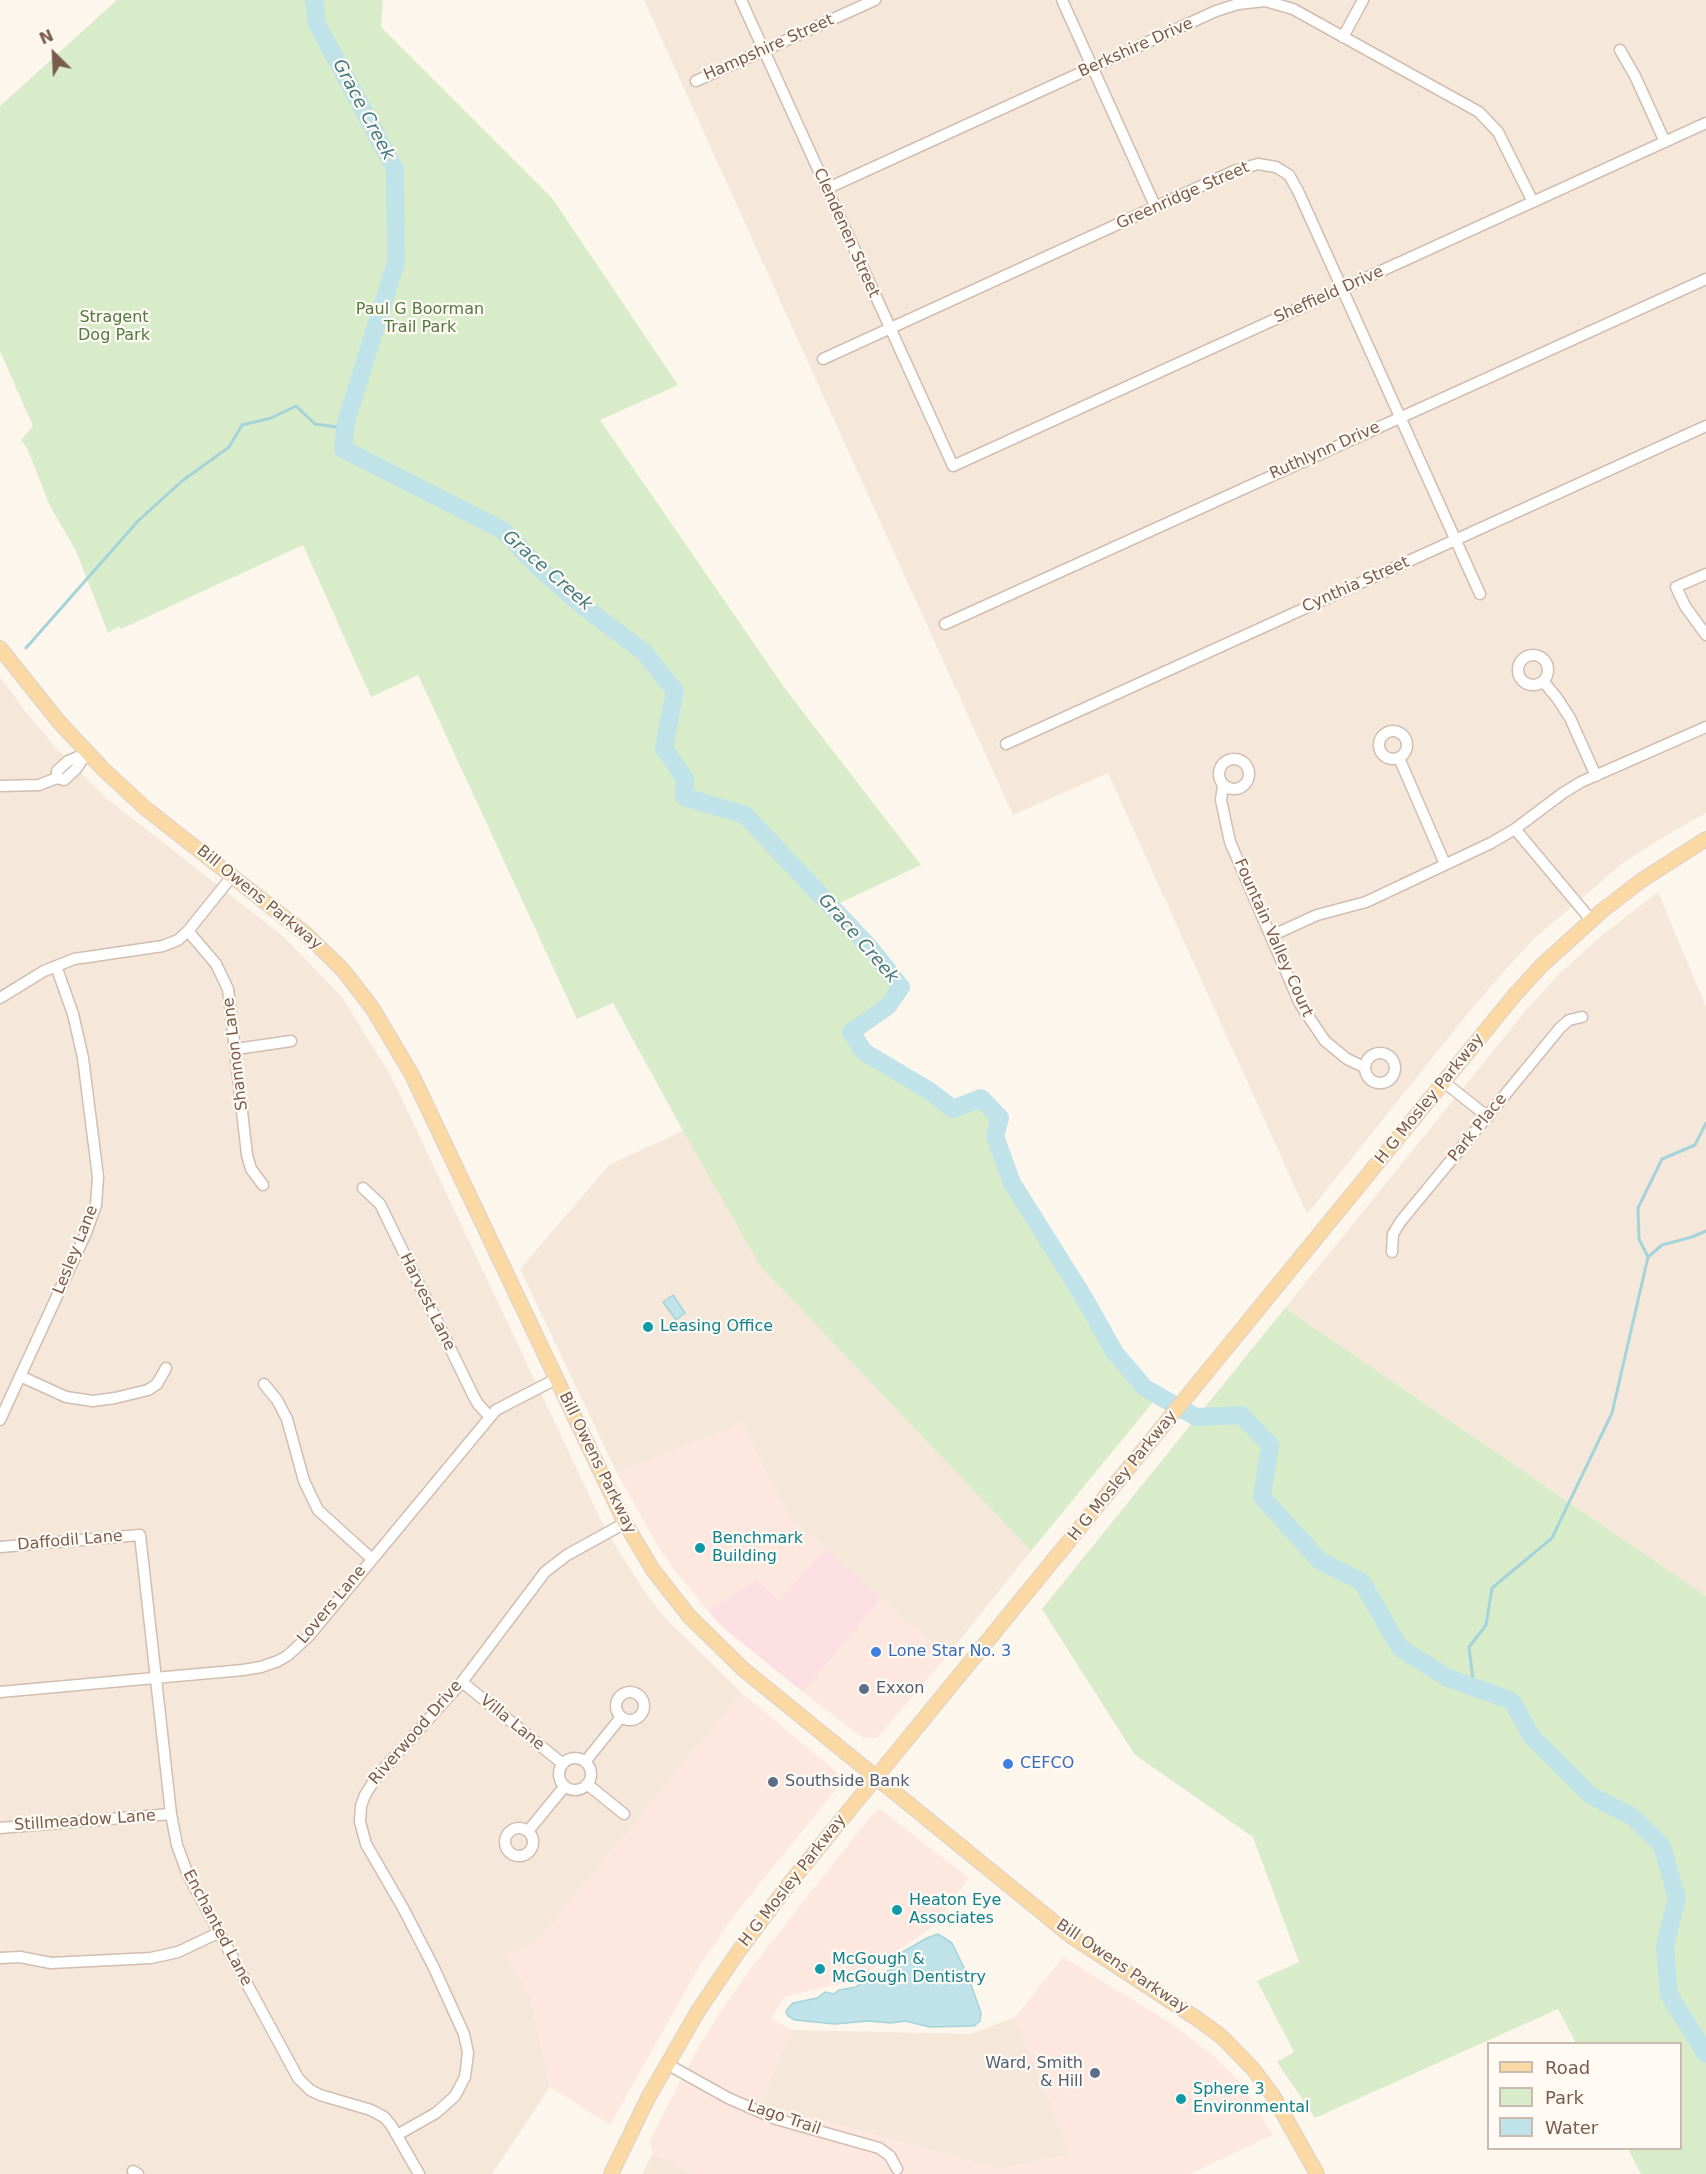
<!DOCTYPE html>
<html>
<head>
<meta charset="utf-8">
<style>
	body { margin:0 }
	#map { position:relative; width:1706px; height:2174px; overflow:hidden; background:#fdf6ec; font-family:"DejaVu Sans",sans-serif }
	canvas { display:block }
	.legend { position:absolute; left:1487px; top:2042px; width:195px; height:108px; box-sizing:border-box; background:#fffaf3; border:2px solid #cabbb1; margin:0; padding:8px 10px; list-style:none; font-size:18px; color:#7a5c4d }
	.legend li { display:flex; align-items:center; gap:12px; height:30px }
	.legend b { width:30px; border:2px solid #cabbb1 }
	.north { position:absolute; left:24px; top:24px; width:60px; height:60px; -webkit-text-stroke:4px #fffaf3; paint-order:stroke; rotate:336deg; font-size:16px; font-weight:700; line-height:24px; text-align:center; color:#7a5c4d }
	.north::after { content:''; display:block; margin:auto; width:21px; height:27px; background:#7a5c4d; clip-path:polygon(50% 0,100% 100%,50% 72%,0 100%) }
</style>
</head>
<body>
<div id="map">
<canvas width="1706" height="2174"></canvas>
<ul class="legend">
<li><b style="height:8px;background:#fbd9a5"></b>Road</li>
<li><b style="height:16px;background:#d8ecc9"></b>Park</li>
<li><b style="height:16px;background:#bfe3e8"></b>Water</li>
</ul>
<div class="north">N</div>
</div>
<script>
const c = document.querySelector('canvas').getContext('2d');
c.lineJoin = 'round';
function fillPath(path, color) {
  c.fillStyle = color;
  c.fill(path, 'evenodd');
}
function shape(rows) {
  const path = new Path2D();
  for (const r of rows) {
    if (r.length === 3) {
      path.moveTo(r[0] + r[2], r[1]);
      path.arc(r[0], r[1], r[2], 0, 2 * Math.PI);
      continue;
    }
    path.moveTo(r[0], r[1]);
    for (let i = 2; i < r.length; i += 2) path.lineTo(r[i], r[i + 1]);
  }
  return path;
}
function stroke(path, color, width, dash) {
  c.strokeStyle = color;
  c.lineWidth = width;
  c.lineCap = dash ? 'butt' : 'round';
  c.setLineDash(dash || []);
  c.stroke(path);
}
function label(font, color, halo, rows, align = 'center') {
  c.font = font + ' "DejaVu Sans",sans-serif';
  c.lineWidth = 4.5;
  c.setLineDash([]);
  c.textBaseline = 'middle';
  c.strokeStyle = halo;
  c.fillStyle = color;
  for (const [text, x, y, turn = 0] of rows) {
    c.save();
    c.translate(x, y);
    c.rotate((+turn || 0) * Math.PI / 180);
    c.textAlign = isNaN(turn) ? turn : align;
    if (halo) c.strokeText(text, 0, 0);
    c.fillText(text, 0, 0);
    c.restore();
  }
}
fillPath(shape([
	[644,0,1706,0,1706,813,1664,837,1623,863,1535,938,1506,969,1474,1006,1307,1214,1108,773,1013,815],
	[0,677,26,712,56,748,106,798,284,937,342,997,391,1076,598,1514,618,1550,647,1595,667,1620,742,1693,540,1939,507,1956,531,1998,550,2087,492,2174,0,2174],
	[1658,892,1706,1007,1706,1596,1285,1308,1527,1009,1559,974,1600,937],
	[683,1131,760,1266,1031,1551,947,1656,790,1519,753,1446,744,1423,617,1473,520,1269,610,1164],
	[1015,2017,1071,2154,1001,2169,760,2104,792,2030,971,2034],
	[653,2153,693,2174,642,2174]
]), '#f5e8da');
fillPath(shape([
	[744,1422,753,1446,790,1519,825,1549,779,1601,757,1581,708,1611,672,1567,656,1543,617,1473],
	[881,1598,947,1656,877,1738,863,1738,803,1692],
	[742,1693,839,1774,835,1791,735,1914,699,1967,610,2125,550,2087,531,1998,507,1956,540,1938],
	[880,1809,969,1878,935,1925,856,1980,784,1997,771,2019,792,2030,760,2104,1001,2169,1071,2154,1015,2017,1063,1957,1172,2024,1217,2059,1240,2082,1273,2135,1190,2174,693,2174,653,2153,649,2142,694,2055,718,2015,749,1971,813,1889,875,1811]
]), '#fde8e0');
fillPath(shape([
	[825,1549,881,1598,803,1692,726,1630,708,1611,757,1580,779,1601]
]), '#fbdfe3');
fillPath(shape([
	[117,0,383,0,381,27,552,198,678,385,600,420,786,690,921,865,831,907,871,949,901,987,888,1006,851,1032,864,1052,928,1090,953,1108,981,1098,1000,1118,995,1136,1012,1183,1083,1296,1115,1353,1145,1388,1158,1396,1031,1551,760,1266,683,1131,613,1003,577,1019,418,675,371,697,303,545,121,629,119,626,108,633,76,551,50,506,27,448,21,440,33,426,0,351,0,106],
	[1285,1308,1706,1596,1706,2174,1641,2174,1628,2149,1680,2148,1680,2044,1576,2043,1558,2009,1315,2118,1277,2062,1294,2052,1257,1981,1299,1962,1253,1837,1135,1755,1042,1609]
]), '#d8ecc9');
const water = shape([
	[673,1295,685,1313,676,1320,663,1302,673,1295],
	[938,1934,952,1943,968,1976,981,2013,980,2021,974,2026,930,2027,905,2021,891,2023,868,2021,835,2024,795,2020,788,2016,786,2011,793,2003,817,1998,825,1992,834,1994,839,1990,856,1987,873,1976,891,1970,894,1961,899,1959,899,1954,927,1938,938,1934]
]);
fillPath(water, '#bfe3e8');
stroke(water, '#a5d3da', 1.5);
stroke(shape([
	[26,648,138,521,182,481,229,447,242,425,271,418,296,406,315,424,336,427,344,438],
	[1648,1257,1662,1245,1692,1237,1706,1231],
	[1474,1687,1469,1647,1486,1625,1492,1588,1552,1538,1612,1413,1648,1257,1639,1239,1638,1208,1662,1159,1695,1145,1706,1123]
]), '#a5d3da', 3);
stroke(shape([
	[314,0,317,24,395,169,396,262,346,422,343,449,504,531,540,569,584,607,644,652,675,691,664,748,685,779,684,797,745,815,871,949,901,987,888,1006,851,1032,864,1052,928,1090,953,1109,981,1098,1000,1118,995,1136,1012,1183,1083,1296,1115,1353,1145,1388,1196,1417,1241,1415,1270,1445,1262,1497,1320,1561,1362,1582,1400,1648,1448,1678,1512,1701,1532,1737,1590,1795,1633,1817,1662,1846,1677,1898,1665,1946,1669,1995,1706,2054]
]), '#bfe3e8', 18);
const minor = shape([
	[741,0,953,466,1706,123],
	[1062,0,1156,208],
	[1343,37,1363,0],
	[1620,50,1635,76,1665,142],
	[696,81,875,0],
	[826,189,1216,11,1238,4,1265,1,1293,9,1479,112,1498,132,1533,202],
	[823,359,1234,171,1258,164,1276,167,1289,175,1298,191,1480,594],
	[1706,574,1676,587,1685,606,1706,635],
	[945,624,1706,279],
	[1533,670,15],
	[1543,681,1557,698,1570,718,1596,776],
	[1393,745,14],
	[1006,744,1706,426],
	[87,753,76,769,64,780,57,778,57,771,68,761,87,753],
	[1399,758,1445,864],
	[1234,774,15],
	[1223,785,1221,800,1230,842,1300,1004,1325,1041,1347,1059,1364,1067],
	[0,786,39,785,57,778],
	[1515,829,1591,920],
	[188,931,216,964,228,989,247,1155,251,1169,263,1185],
	[1271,936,1317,915,1366,902,1491,843,1515,829,1563,793,1581,782,1706,727],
	[0,998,44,971,74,959,163,946,178,940,188,931,233,875],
	[236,1049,291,1041],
	[1380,1068,15],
	[1444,1082,1488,1117],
	[363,1188,380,1204,473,1395,478,1404,490,1417],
	[1392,1252,1393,1234,1401,1221,1560,1028,1569,1020,1582,1017],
	[20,1376,66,1397,93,1401,115,1398,148,1390,157,1384,166,1368],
	[264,1384,277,1400,287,1419,304,1481,318,1510,372,1559],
	[0,1420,86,1233,96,1205,98,1177,83,1058,73,1014,56,966],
	[0,1547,140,1535,171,1814,177,1845,188,1875,298,2078,310,2090,320,2095,371,2110,384,2117,391,2125,419,2174],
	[462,1682,563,1764],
	[0,1692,243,1670,261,1667,278,1661,287,1656,308,1637,496,1410,556,1379],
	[630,1706,14],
	[575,1774,16],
	[585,1762,621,1717],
	[587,1784,624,1814],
	[0,1828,171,1814],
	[519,1842,14],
	[528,1831,565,1786],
	[0,1958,20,1957,51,1963,151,1958,178,1952,218,1933],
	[667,2064,728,2098,776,2119,879,2148,890,2156,897,2169],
	[397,2135,436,2113,455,2096,465,2077,468,2053,464,2034,434,1968,403,1908,366,1844,360,1822,361,1806,365,1795,377,1776,462,1682,545,1572,567,1555,625,1523],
	[133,2171,138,2174]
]);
const major = shape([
	[0,648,59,722,103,769,145,808,307,935,343,970,373,1009,412,1075,625,1523,653,1570,689,1616,743,1669,1071,1936,1199,2020,1222,2037,1253,2069,1272,2094,1317,2174],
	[611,2174,648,2098,698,2011,738,1952,789,1884,1513,997,1541,966,1603,910,1642,880,1706,839]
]);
stroke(minor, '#d1beb0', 13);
stroke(major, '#dad1cd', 16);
stroke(minor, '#fff', 10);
stroke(major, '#fbd9a5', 14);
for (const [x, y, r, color] of [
	[648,1327,6,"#0f9aa8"],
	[700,1548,6,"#0f9aa8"],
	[876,1652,6,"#3f7fe0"],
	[864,1689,6,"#5c6f8a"],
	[1008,1764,6,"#3f7fe0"],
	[773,1782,6,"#5c6f8a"],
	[897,1910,6,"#0f9aa8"],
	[820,1969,6,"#0f9aa8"],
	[1095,2073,6,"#5c6f8a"],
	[1181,2099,6,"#0f9aa8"]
]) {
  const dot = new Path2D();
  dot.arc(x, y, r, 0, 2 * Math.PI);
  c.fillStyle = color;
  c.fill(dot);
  stroke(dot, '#fffaf3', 2);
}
label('16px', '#7a5c4d', '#fffaf3', [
	["Hampshire Street",769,48,-24],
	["Berkshire Drive",1136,48,-24],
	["Greenridge Street",1183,196,-24],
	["Clendenen Street",846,233,66],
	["Sheffield Drive",1329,295,-24],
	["Ruthlynn Drive",1325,451,-24],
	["Cynthia Street",1356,585,-24],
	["Bill Owens Parkway",259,898,39],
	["Fountain Valley Court",1273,938,66],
	["Shannon Lane",236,1054,-97],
	["H G Mosley Parkway",1430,1099,-51],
	["Park Place",1478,1128,-51],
	["Lesley Lane",76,1250,-68],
	["Harvest Lane",427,1302,64],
	["Bill Owens Parkway",597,1463,64],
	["H G Mosley Parkway",1123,1476,-51],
	["Daffodil Lane",70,1541,-5],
	["Lovers Lane",332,1605,-50],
	["Villa Lane",512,1723,39],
	["Riverwood Drive",416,1733,-49],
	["Stillmeadow Lane",85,1821,-4],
	["H G Mosley Parkway",793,1881,-52],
	["Enchanted Lane",217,1928,62],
	["Bill Owens Parkway",1122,1967,34],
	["Lago Trail",784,2118,19]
]);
label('16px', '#537a41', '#fffaf3', [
	["Paul G Boorman",420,310],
	["Trail Park",420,328],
	["Stragent",114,318],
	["Dog Park",114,336]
]);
label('16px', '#0d838f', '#fffaf3', [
	["Leasing Office",660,1327],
	["Benchmark",712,1539],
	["Building",712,1557],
	["Heaton Eye",909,1901],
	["Associates",909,1919],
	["McGough &",832,1960],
	["McGough Dentistry",832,1978],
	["Sphere 3",1193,2090],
	["Environmental",1193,2108]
], 'left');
label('16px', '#366cbe', '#fffaf3', [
	["Lone Star No. 3",888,1652],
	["CEFCO",1020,1764]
], 'left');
label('16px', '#4e5e75', '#fffaf3', [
	["Exxon",876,1689],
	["Southside Bank",785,1782],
	["Ward, Smith",1083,2064,"right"],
	["& Hill",1083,2082,"right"]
], 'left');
label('italic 18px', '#437c86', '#fffaf3', [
	["Grace Creek",363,110,62],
	["Grace Creek",547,571,41],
	["Grace Creek",858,939,49]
]);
</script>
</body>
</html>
